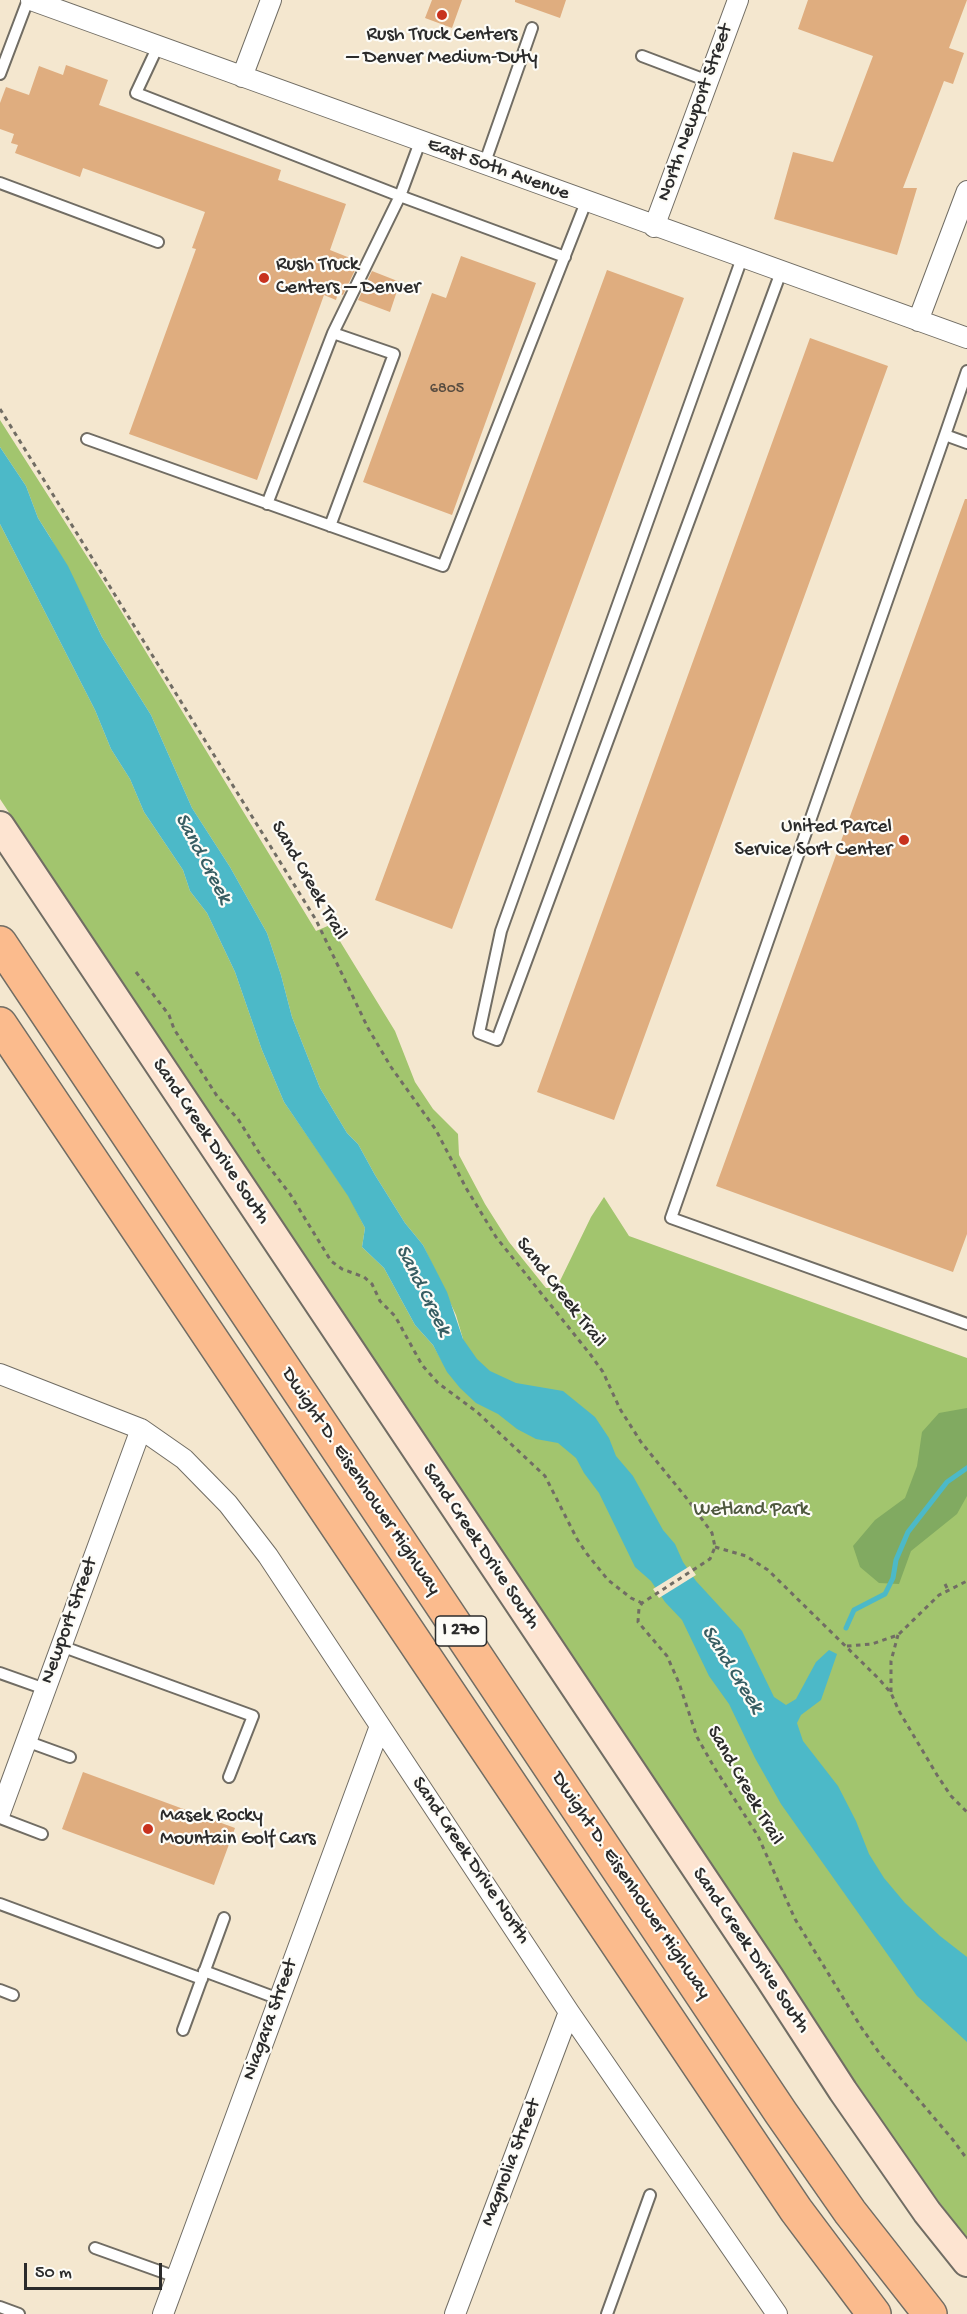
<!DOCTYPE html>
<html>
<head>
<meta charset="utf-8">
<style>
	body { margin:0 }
	#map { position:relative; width:967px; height:2314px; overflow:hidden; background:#f4e7cf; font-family:"Gochi Hand",sans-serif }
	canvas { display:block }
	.scale { position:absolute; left:24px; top:2263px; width:138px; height:27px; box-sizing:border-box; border:3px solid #2b2b2b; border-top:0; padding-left:8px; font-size:18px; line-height:21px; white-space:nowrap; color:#2b2b2b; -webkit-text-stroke:4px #fdfcf7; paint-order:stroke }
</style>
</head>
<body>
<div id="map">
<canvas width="967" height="2314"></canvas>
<div class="scale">50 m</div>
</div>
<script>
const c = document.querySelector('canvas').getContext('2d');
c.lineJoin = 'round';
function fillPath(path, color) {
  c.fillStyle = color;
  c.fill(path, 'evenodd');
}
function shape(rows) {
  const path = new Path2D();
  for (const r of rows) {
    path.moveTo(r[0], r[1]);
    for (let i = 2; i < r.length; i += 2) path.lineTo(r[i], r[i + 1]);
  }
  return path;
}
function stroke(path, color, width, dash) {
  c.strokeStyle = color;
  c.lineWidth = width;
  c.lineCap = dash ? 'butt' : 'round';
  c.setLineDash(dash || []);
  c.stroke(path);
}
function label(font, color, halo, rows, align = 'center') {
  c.font = font + ' "Gochi Hand",sans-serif';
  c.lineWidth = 4.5;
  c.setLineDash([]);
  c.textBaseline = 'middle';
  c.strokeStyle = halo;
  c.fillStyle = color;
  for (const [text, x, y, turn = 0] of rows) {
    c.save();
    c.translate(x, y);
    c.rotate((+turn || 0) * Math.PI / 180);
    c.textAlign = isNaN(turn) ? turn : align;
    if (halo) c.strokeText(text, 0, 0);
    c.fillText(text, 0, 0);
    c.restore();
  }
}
fillPath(shape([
	[0,420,107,588,316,931,330,925,395,1031,415,1082,433,1109,458,1134,459,1155,485,1204,509,1242,546,1288,553,1288,558,1285,591,1217,604,1197,629,1236,967,1358,967,2238,917,2173,750,1925,0,799,0,524,95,710,111,749,130,779,144,812,183,870,190,891,207,913,235,972,262,1050,284,1102,349,1196,365,1228,362,1247,384,1268,415,1325,433,1345,442,1361,463,1339,456,1315,423,1245,405,1223,375,1175,358,1144,347,1133,320,1088,292,1017,281,975,267,933,230,867,192,808,151,715,102,637,94,620,50,537,38,518,26,486,0,447]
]), '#a2c56e');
fillPath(shape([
	[967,1408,967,1496,957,1514,911,1551,899,1584,879,1583,860,1567,853,1546,875,1520,905,1498,917,1466,922,1432,939,1413]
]), '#81aa61');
fillPath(shape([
	[0,447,26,486,38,518,68,566,102,637,151,715,192,808,230,867,267,933,281,975,292,1017,320,1088,347,1133,358,1144,375,1175,405,1223,423,1245,447,1292,463,1339,477,1359,490,1371,516,1383,563,1391,595,1417,609,1438,616,1456,633,1476,663,1530,675,1544,683,1562,696,1581,742,1631,774,1697,786,1705,796,1699,816,1662,829,1650,837,1654,821,1700,801,1715,797,1723,803,1741,838,1786,856,1821,869,1854,884,1878,905,1903,940,1936,967,1957,967,2042,917,1996,781,1804,755,1758,729,1704,709,1676,682,1620,665,1602,651,1581,635,1567,599,1493,584,1473,576,1458,558,1443,536,1439,517,1429,498,1414,476,1403,460,1388,447,1372,433,1345,415,1325,384,1268,362,1247,365,1228,348,1196,284,1102,262,1050,235,972,207,913,190,891,183,870,144,812,130,779,111,749,95,710,0,524]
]), '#4cb9c8');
fillPath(shape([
	[690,1566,696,1575,659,1598,653,1589]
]), '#f4e7cf');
stroke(shape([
	[846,1628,854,1610,885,1594,893,1578,896,1560,908,1532,947,1482,967,1468]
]), '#4cb9c8', 5);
fillPath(shape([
	[432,0,462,0,452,28,425,18],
	[515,0,566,0,560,18,515,2],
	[808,0,967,0,949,48,964,53,953,84,944,81,903,188,917,188,897,255,774,219,793,152,833,162,873,56,798,29],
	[66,65,108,80,99,105,281,170,278,180,346,204,330,250,350,258,348,263,357,266,343,295,338,293,336,300,324,295,257,480,129,434,196,249,192,248,205,212,83,168,80,177,15,153,18,145,11,143,14,134,0,129,0,103,6,87,29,95,39,66,63,75],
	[461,256,536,283,452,515,363,482,432,293,446,298],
	[607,270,684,298,452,929,375,900],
	[372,271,400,282,390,312,358,300],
	[810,338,888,366,614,1120,537,1092],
	[965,499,967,499,967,1234,953,1272,716,1186],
	[83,1772,235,1828,214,1885,62,1829]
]), '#dfad7f');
const lane = shape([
	[158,46,136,93,400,196,565,257],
	[642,56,708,81],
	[0,74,28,0],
	[484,165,532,28],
	[0,183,158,242],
	[742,258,501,931,479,1033,497,1040,781,272],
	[333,333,400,196,420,142],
	[945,435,967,371],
	[87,439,443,566,586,202],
	[967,443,945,435,671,1218,967,1324],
	[267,504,333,333,394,354,330,526],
	[61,1646,253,1716,229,1777],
	[0,1673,45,1689],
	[26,1741,70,1757],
	[0,1818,42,1834],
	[0,1904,202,1979],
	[204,1971,279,1999],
	[0,1990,13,1995],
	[183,2030,224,1918],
	[95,2248,176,2277],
	[0,2307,19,2314],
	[607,2314,650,2195]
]);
const street = shape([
	[31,0,967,338],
	[242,77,271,0],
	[654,227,738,0],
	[918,321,967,191],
	[0,1374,141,1429,184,1459,228,1504,268,1556,569,2012,777,2314],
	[0,1813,141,1429],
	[163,2314,380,1726],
	[455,2314,569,2012]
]);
const secondary = shape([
	[0,826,769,1977,843,2091,927,2212,967,2262]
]);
const highway = shape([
	[0,943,781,2113,850,2212,930,2314],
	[0,1024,796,2210,874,2314]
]);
stroke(lane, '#716d64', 14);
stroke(street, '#716d64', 22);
stroke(secondary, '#716d64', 32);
stroke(highway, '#716d64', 36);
stroke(shape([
	[0,409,316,920,368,1028,391,1067,436,1130,466,1188,496,1237,590,1354,603,1372,620,1409,641,1442,688,1500,712,1533,715,1547,710,1559,642,1603,639,1608,638,1622,667,1656,679,1683,697,1737,714,1767,758,1836,795,1919,861,2027,880,2054,953,2140,967,2159],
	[136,972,169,1015,174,1029,217,1096,238,1119,263,1159,290,1194,331,1261,342,1269,364,1277,372,1284,380,1301,395,1316,422,1365,438,1383,477,1412,545,1476,577,1539,587,1554,608,1580,631,1598,642,1603],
	[715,1547,746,1556,768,1570,879,1679,891,1693,899,1711,937,1775,951,1796,967,1812],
	[945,1584,948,1590],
	[847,1646,872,1644,898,1635,939,1595,967,1581],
	[891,1692,891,1661,898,1635]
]), '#716d64', 3, [4.5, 4.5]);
stroke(lane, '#fff', 10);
stroke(street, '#fff', 20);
stroke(secondary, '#fde4d1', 28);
stroke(highway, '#fbbb8d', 33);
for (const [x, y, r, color] of [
	[442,15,6,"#c8321e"],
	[264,278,6,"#c8321e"],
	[904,840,6,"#c8321e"],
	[148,1829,6,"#c8321e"]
]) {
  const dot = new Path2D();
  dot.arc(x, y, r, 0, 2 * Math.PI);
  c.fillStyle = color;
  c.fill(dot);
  stroke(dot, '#fdfcf7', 2);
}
label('16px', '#584c40', null, [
	["6805",447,390]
]);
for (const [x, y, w] of [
	[461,1631,51]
]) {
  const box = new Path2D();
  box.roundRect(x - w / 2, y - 15, w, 30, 4.5);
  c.fillStyle = '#fdfcf7';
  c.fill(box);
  stroke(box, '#2b2b2b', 1.5);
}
label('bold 18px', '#2b2b2b', null, [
	["I 270",461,1631]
]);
label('20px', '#2b2b2b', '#fdfcf7', [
	["Rush Truck Centers",442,36,"center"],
	["– Denver Medium-Duty",442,59,"center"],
	["Rush Truck",276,266],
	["Centers – Denver",276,289],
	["United Parcel",892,828,"right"],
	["Service Sort Center",892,851,"right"],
	["Masek Rocky",160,1817],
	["Mountain Golf Cars",160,1840]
], 'left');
label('20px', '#2b2b2b', '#fdfcf7', [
	["North Newport Street",696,113,-70],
	["East 50th Avenue",498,170,20],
	["Sand Creek Trail",308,881,60],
	["Sand Creek Drive South",210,1142,56],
	["Sand Creek Trail",560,1293,52],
	["Dwight D. Eisenhower Highway",360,1482,56],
	["Sand Creek Drive South",480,1547,56],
	["Newport Street",70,1621,-70],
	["Sand Creek Trail",744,1786,60],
	["Sand Creek Drive North",470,1861,56],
	["Dwight D. Eisenhower Highway",630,1886,56],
	["Sand Creek Drive South",750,1951,56],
	["Niagara Street",271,2020,-70],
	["Magnolia Street",512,2163,-69]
]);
label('20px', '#4f593f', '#fdfcf7', [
	["Wetland Park",751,1511]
]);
label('italic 21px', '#375d62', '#fdfcf7', [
	["Sand Creek",202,859,62],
	["Sand Creek",422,1291,63],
	["Sand Creek",731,1670,58]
]);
</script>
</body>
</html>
